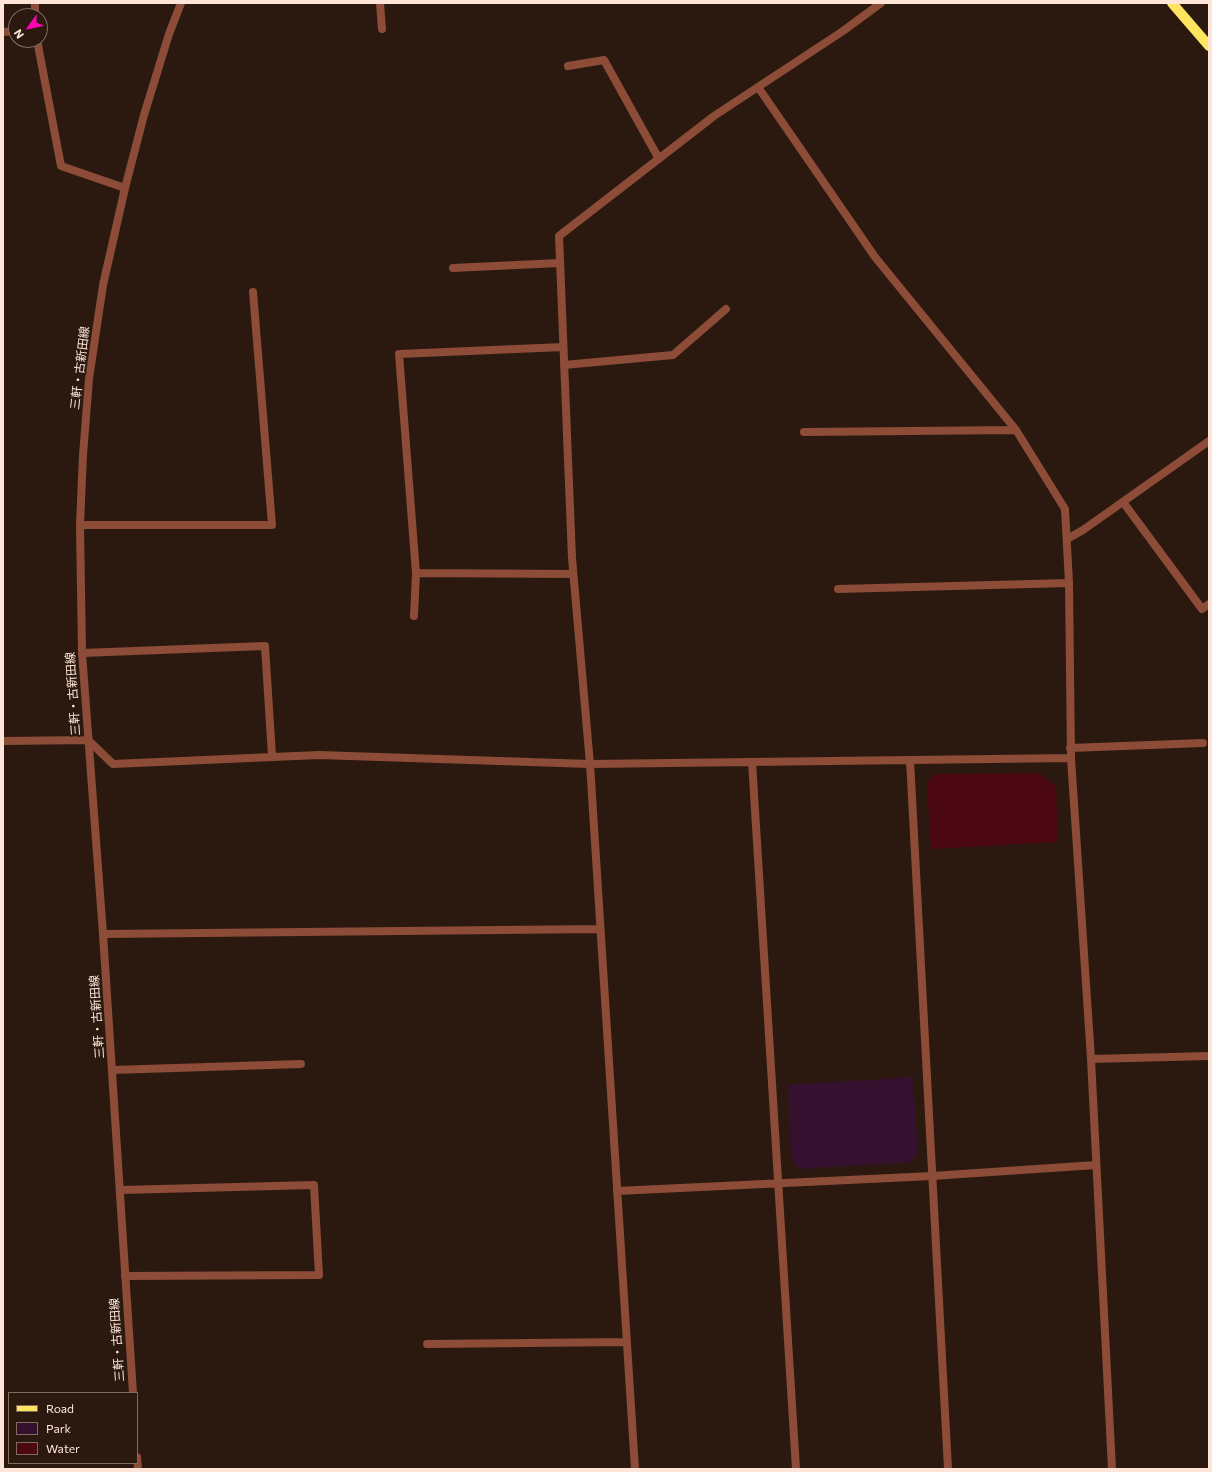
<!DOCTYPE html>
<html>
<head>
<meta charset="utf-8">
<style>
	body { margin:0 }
	#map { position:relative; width:1212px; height:1472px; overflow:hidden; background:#2b190f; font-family:Commissioner,sans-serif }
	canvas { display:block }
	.frame { position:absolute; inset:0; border:4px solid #ffe5d8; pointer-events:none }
	.legend { position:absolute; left:8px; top:1392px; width:130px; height:72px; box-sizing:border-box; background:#2b190f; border:1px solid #806b5f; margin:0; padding:5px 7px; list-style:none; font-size:12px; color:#ffe5d8 }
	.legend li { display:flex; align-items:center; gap:8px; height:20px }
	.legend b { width:20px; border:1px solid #806b5f }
	.north { position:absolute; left:8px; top:8px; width:40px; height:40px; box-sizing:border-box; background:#2b190f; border:1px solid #806b5f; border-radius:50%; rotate:237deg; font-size:11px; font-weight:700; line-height:16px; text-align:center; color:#ffe5d8 }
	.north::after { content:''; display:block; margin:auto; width:14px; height:18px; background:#ff04b3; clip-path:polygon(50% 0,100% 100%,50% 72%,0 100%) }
</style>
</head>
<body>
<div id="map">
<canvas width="1212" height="1472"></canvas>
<div class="frame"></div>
<ul class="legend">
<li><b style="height:5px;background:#ffe45f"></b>Road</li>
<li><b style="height:11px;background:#35112f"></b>Park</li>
<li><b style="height:11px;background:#4b0712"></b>Water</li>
</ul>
<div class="north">N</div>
</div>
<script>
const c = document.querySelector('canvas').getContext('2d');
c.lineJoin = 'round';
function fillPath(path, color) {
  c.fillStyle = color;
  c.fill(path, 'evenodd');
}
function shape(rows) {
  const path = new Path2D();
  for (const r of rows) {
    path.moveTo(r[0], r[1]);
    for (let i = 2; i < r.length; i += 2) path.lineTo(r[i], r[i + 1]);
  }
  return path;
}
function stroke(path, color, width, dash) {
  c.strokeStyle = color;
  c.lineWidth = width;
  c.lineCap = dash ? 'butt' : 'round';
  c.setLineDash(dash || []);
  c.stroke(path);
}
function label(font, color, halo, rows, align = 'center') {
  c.font = font + ' Commissioner,"Noto Sans JP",sans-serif';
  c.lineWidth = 4;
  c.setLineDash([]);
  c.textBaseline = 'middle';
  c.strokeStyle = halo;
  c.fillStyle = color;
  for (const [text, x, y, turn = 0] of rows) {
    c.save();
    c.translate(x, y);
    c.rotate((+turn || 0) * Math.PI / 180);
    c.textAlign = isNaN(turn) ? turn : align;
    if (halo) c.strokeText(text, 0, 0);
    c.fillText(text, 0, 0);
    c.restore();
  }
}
fillPath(shape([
	[913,1077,918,1152,912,1162,799,1169,791,1159,788,1085]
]), '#35112f');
fillPath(shape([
	[1039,773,1056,786,1058,842,931,849,927,783,936,774]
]), '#4b0712');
stroke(shape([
	[35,3,35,16],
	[380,3,382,29],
	[3,32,16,31],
	[37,40,61,166,125,188],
	[568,66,604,60,659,159],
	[758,87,875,257,1016,430,1065,509,1069,583,1071,758,1091,1059,1112,1469],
	[453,268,559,263],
	[564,365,673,355,726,309],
	[804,432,1016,430],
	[1123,502,1202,609,1209,604],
	[80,525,272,525,253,292],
	[1067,539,1083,530,1209,441],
	[416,573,573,574],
	[838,589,1069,583],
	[414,616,416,573,399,354,563,347],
	[82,653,265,646,272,756],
	[88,740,113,764,319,755,590,764,1071,758],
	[1070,748,1203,743],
	[910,760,948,1469],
	[752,762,796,1469],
	[103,934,600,929],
	[1091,1059,1209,1056],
	[112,1070,301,1064],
	[121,1190,314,1185,319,1275,125,1276],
	[617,1191,932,1176,1096,1165],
	[427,1344,627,1342],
	[635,1469,590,764,572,558,559,236,714,116,843,31,881,3]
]), '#8c4c37', 8);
stroke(shape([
	[3,741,88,740],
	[133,1393,103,934,82,653,80,525,83,455,89,379,103,285,125,188,144,115,169,34,181,3],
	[137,1457,138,1469]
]), '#8c4c37', 8);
stroke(shape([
	[1172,3,1209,46]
]), '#ffe45f', 10);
label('12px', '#ffe5d8', '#2b190f', [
	["三軒・古新田線",80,368,-83],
	["三軒・古新田線",73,694,-94],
	["三軒・古新田線",97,1017,-94],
	["三軒・古新田線",117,1340,-94]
]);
</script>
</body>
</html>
